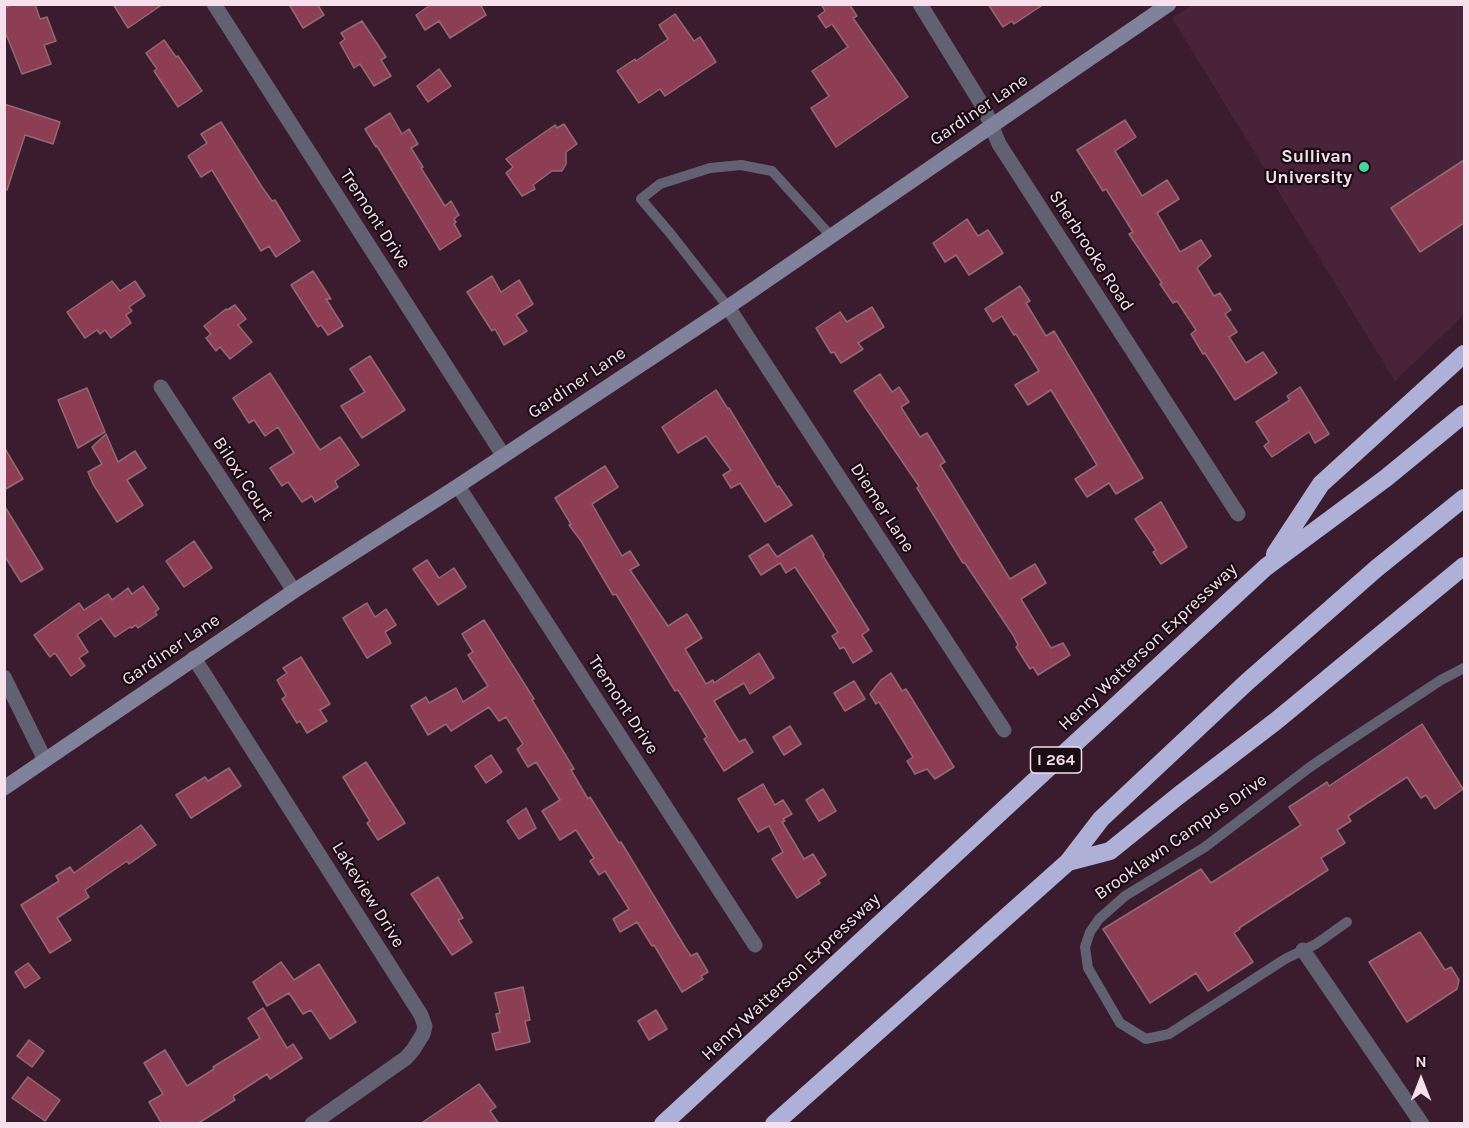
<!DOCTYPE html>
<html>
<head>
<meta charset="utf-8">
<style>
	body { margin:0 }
	#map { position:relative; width:1469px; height:1128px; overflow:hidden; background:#3b1c2f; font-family:Karla,sans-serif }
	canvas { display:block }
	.frame { position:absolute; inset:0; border:6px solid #f6e0ec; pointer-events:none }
	.north { position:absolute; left:1391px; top:1050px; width:60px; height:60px; -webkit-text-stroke:4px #190c14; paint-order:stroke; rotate:0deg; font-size:16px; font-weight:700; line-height:24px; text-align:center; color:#f6e0ec }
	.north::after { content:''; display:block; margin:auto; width:21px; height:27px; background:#f6e0ec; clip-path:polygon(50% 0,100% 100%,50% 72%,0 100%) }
</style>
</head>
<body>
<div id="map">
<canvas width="1469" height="1128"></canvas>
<div class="frame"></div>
<div class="north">N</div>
</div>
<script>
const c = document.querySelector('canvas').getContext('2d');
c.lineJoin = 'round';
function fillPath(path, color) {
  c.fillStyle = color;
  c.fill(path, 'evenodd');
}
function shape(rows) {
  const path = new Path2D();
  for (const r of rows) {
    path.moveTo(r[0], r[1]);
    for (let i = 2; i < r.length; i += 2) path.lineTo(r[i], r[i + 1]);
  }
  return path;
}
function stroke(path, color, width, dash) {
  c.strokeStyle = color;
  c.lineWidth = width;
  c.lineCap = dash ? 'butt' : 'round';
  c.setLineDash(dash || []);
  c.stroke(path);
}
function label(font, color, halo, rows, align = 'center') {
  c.font = font + ' Karla,sans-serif';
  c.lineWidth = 4.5;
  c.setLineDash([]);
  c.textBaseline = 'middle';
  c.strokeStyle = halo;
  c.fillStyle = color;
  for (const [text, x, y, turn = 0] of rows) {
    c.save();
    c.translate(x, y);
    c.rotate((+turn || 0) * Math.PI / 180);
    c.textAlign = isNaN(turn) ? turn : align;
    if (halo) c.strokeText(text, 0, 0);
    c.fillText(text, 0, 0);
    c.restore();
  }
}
fillPath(shape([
	[1194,4,1464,5,1464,315,1395,381,1172,18]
]), '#48233a');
const building = shape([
	[13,4,35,4,40,19,47,17,56,41,44,45,51,64,22,74,4,29,4,8,13,4],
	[113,4,163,4,128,28,113,4],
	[289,4,317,4,324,15,303,28,289,4],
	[428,4,480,4,486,15,450,38,439,21,425,30,416,15,429,6,428,4],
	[821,4,849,4,857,16,853,18,908,97,836,147,811,108,829,96,812,71,848,47,832,24,826,28,818,16,825,11,821,4],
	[988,4,1044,4,1014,24,1012,21,1003,27,988,4],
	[675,14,694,41,700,37,716,62,665,96,660,89,639,103,617,71,635,59,636,61,668,39,659,25,675,14],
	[362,21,386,57,381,60,391,76,374,86,360,64,354,68,340,43,345,39,341,33,362,21],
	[164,40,176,57,178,56,202,91,178,107,154,71,157,69,146,53,164,40],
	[439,69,451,86,428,102,417,86,439,69],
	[4,104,60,122,53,144,25,135,7,190,4,189,4,104],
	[390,113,402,134,409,129,418,144,411,148,423,167,421,168,445,206,451,201,459,215,454,219,456,222,454,224,461,236,440,250,377,146,376,147,365,129,390,113],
	[1125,120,1136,137,1115,151,1142,196,1167,180,1179,199,1157,213,1180,252,1201,240,1211,256,1197,268,1214,296,1220,293,1231,310,1225,314,1237,332,1229,337,1246,363,1263,352,1277,373,1235,400,1205,353,1203,354,1191,334,1196,330,1177,301,1173,303,1160,284,1162,283,1129,234,1133,232,1106,189,1103,191,1077,150,1125,120],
	[221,122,262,187,272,201,275,200,300,241,276,257,269,246,261,251,212,170,201,177,188,156,207,143,201,134,221,122],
	[564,124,577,144,566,152,566,164,562,171,552,171,533,185,535,189,522,196,506,173,513,167,506,159,555,125,557,128,564,124],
	[1464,160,1464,223,1420,252,1391,208,1464,160],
	[967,219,978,236,988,230,1003,253,969,275,956,255,945,262,933,243,967,219],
	[313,271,331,299,326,299,343,326,328,335,321,325,318,327,291,285,313,271],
	[492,276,501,292,519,280,533,304,516,315,527,331,504,345,495,329,492,331,467,292,492,276],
	[112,281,120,291,135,281,145,296,129,307,132,311,126,315,131,323,111,338,105,330,100,334,97,330,85,338,67,312,112,281],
	[1020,286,1030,301,1026,303,1046,336,1054,331,1143,478,1116,494,1109,483,1087,497,1075,479,1097,465,1051,390,1028,405,1015,385,1039,371,1016,334,1014,335,1002,316,993,322,985,309,1020,286],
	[235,305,246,319,238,325,252,342,230,359,220,347,216,351,206,338,211,334,204,326,226,309,227,310,235,305],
	[872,307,884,327,858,343,863,349,841,363,834,352,831,353,816,328,840,312,847,322,872,307],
	[370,356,405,410,362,438,341,406,365,392,350,369,370,356],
	[270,373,320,450,340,437,359,465,335,481,338,487,315,502,312,496,302,502,288,482,282,486,270,468,294,453,278,427,265,436,254,420,249,423,233,398,270,373],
	[880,374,892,392,899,387,909,402,901,407,920,437,927,433,945,462,940,465,1010,579,1035,564,1046,583,1021,599,1051,648,1063,643,1070,655,1038,675,1033,667,1030,669,1016,647,1018,645,1013,635,965,563,963,563,917,488,919,486,854,391,880,374],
	[1300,387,1329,434,1315,443,1309,432,1272,457,1264,446,1269,442,1256,422,1290,400,1287,396,1300,387],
	[87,388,105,432,78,448,58,400,87,388],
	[716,390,728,409,729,408,777,487,779,486,792,505,765,522,740,483,731,488,723,475,731,470,706,436,678,453,662,427,716,390],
	[106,434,118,462,135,451,146,468,127,480,143,505,117,522,93,484,88,472,102,464,92,447,106,434],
	[4,447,23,479,4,490,4,447],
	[605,466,618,487,592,504,622,556,630,551,639,565,630,570,668,626,687,614,702,638,685,649,706,684,713,680,714,683,759,653,774,678,750,694,744,683,714,701,739,742,745,739,753,752,724,771,704,739,707,737,678,690,675,691,616,594,613,595,581,541,569,525,571,524,555,498,605,466],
	[1161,502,1187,547,1161,564,1153,552,1156,550,1135,519,1161,502],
	[4,505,43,569,21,582,4,555,4,505],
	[812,535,824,555,823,556,869,630,862,635,872,651,853,663,844,647,840,649,832,636,838,632,795,567,786,573,780,563,761,575,749,556,768,544,777,557,812,535],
	[194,541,212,568,184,587,166,561,194,541],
	[427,560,439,578,454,568,466,587,438,605,413,569,427,560],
	[143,586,159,609,155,612,157,615,138,628,136,625,131,628,130,627,115,637,101,618,77,635,88,652,79,658,85,666,71,676,55,653,50,657,34,635,79,603,84,610,108,594,112,600,128,588,132,594,143,586],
	[367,603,375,617,386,609,396,625,385,632,391,643,367,658,343,618,367,603],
	[484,620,534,699,532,700,574,769,571,770,588,799,590,797,619,843,621,842,685,947,691,956,697,953,708,972,701,976,703,979,682,992,654,945,652,946,637,922,620,932,613,919,629,909,605,871,599,875,590,861,594,858,576,830,560,840,542,811,560,800,536,762,528,767,517,749,523,744,506,717,499,721,489,707,451,731,446,724,428,735,411,706,426,697,429,703,456,688,463,702,488,686,468,655,473,652,462,634,484,620],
	[301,657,330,704,320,710,327,721,307,733,300,721,297,723,282,699,286,696,277,680,287,673,283,668,301,657],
	[891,673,902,691,906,689,954,767,935,779,927,769,915,774,907,761,913,757,879,702,876,704,870,694,881,680,891,673],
	[854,681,865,699,845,711,834,693,854,681],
	[1422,724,1463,789,1435,809,1426,795,1421,798,1407,777,1348,816,1351,821,1337,830,1345,843,1321,858,1328,870,1239,928,1240,929,1234,933,1253,962,1208,991,1196,973,1150,1003,1103,929,1201,869,1211,883,1301,825,1289,807,1327,782,1329,786,1422,724],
	[790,726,801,744,784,755,773,737,790,726],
	[491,755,502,772,486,783,475,766,491,755],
	[366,762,405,823,378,840,367,823,370,821,343,777,366,762],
	[229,768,241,786,191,818,176,795,205,777,208,781,229,768],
	[763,784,775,805,783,800,792,814,783,819,785,821,782,822,804,859,813,854,826,875,818,880,820,883,797,898,772,859,783,852,769,826,758,832,738,799,763,784],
	[823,789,836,811,819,821,806,800,823,789],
	[526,808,536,828,519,839,507,821,526,808],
	[141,825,156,845,129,864,127,861,85,890,89,897,57,918,71,940,50,953,21,905,59,881,56,876,70,867,74,873,141,825],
	[438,877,463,918,458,920,472,942,452,955,411,894,438,877],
	[1420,932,1445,970,1451,967,1459,980,1457,989,1407,1022,1369,962,1420,932],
	[281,962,294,980,319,964,356,1022,330,1039,311,1010,303,1014,289,993,267,1006,253,982,281,962],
	[28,963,40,978,25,988,15,972,28,963],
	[523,987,530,1020,525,1021,530,1042,496,1050,492,1034,500,1032,496,1014,500,1013,495,993,523,987],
	[263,1008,287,1048,293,1044,302,1058,270,1079,267,1074,233,1096,235,1100,197,1124,162,1124,149,1102,163,1094,144,1063,165,1050,187,1086,214,1069,213,1067,260,1038,248,1018,263,1008],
	[656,1010,667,1029,649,1040,638,1021,656,1010],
	[29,1040,44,1051,32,1067,17,1056,29,1040],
	[28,1077,60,1100,45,1121,12,1098,28,1077],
	[479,1084,496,1107,490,1111,499,1124,420,1124,479,1084]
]);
fillPath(building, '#8d3e55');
stroke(building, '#936972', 1.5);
stroke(shape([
	[728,307,670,233,641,199,660,184,710,168,741,165,772,171,830,235],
	[1347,922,1316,944,1285,959,1169,1034,1146,1039,1120,1023,1088,968,1085,947,1090,932,1099,919,1125,896,1205,847,1310,767,1344,744,1441,680,1464,668]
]), '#616171', 10);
stroke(shape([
	[214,4,503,455],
	[920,4,984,108,999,144,1238,514],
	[728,307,1004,730],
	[161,387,294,591],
	[458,486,755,945],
	[194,658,421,1015,425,1026,423,1034,413,1050,406,1058,312,1124],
	[4,677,45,760],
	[1303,950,1422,1124]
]), '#616171', 15);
stroke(shape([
	[4,788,294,591,458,486,728,307,1169,4]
]), '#80819a', 15);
stroke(shape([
	[1275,554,1321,484,1464,354],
	[1068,862,1110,851,1178,796,1276,721,1464,566],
	[663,1124,1266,567,1386,478,1464,414],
	[774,1124,1068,862,1101,819,1247,682,1377,568,1464,498]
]), '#afb0d8', 18);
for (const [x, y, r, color] of [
	[1364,167,6,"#46d49e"]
]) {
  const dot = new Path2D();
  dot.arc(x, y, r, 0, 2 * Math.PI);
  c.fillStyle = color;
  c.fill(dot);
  stroke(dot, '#190c14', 2);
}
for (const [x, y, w] of [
	[1056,760,51]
]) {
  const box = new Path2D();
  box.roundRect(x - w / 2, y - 13, w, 26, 4.5);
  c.fillStyle = '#190c14';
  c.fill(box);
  stroke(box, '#f6e0ec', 1.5);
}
label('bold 16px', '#f6e0ec', null, [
	["I 264",1056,760]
]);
label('18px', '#f6e0ec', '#190c14', [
	["Gardiner Lane",979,110,-34],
	["Tremont Drive",375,219,57],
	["Sherbrooke Road",1091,251,57],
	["Gardiner Lane",577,383,-34],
	["Biloxi Court",243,479,57],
	["Diemer Lane",882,508,57],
	["Henry Watterson Expressway",1148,647,-43],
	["Gardiner Lane",171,650,-34],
	["Tremont Drive",623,705,57],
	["Brooklawn Campus Drive",1181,837,-35],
	["Lakeview Drive",368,895,58],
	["Henry Watterson Expressway",791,977,-43]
]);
label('bold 18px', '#f6e0ec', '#190c14', [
	["Sullivan",1352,157],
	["University",1352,178]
], 'right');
</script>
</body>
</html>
